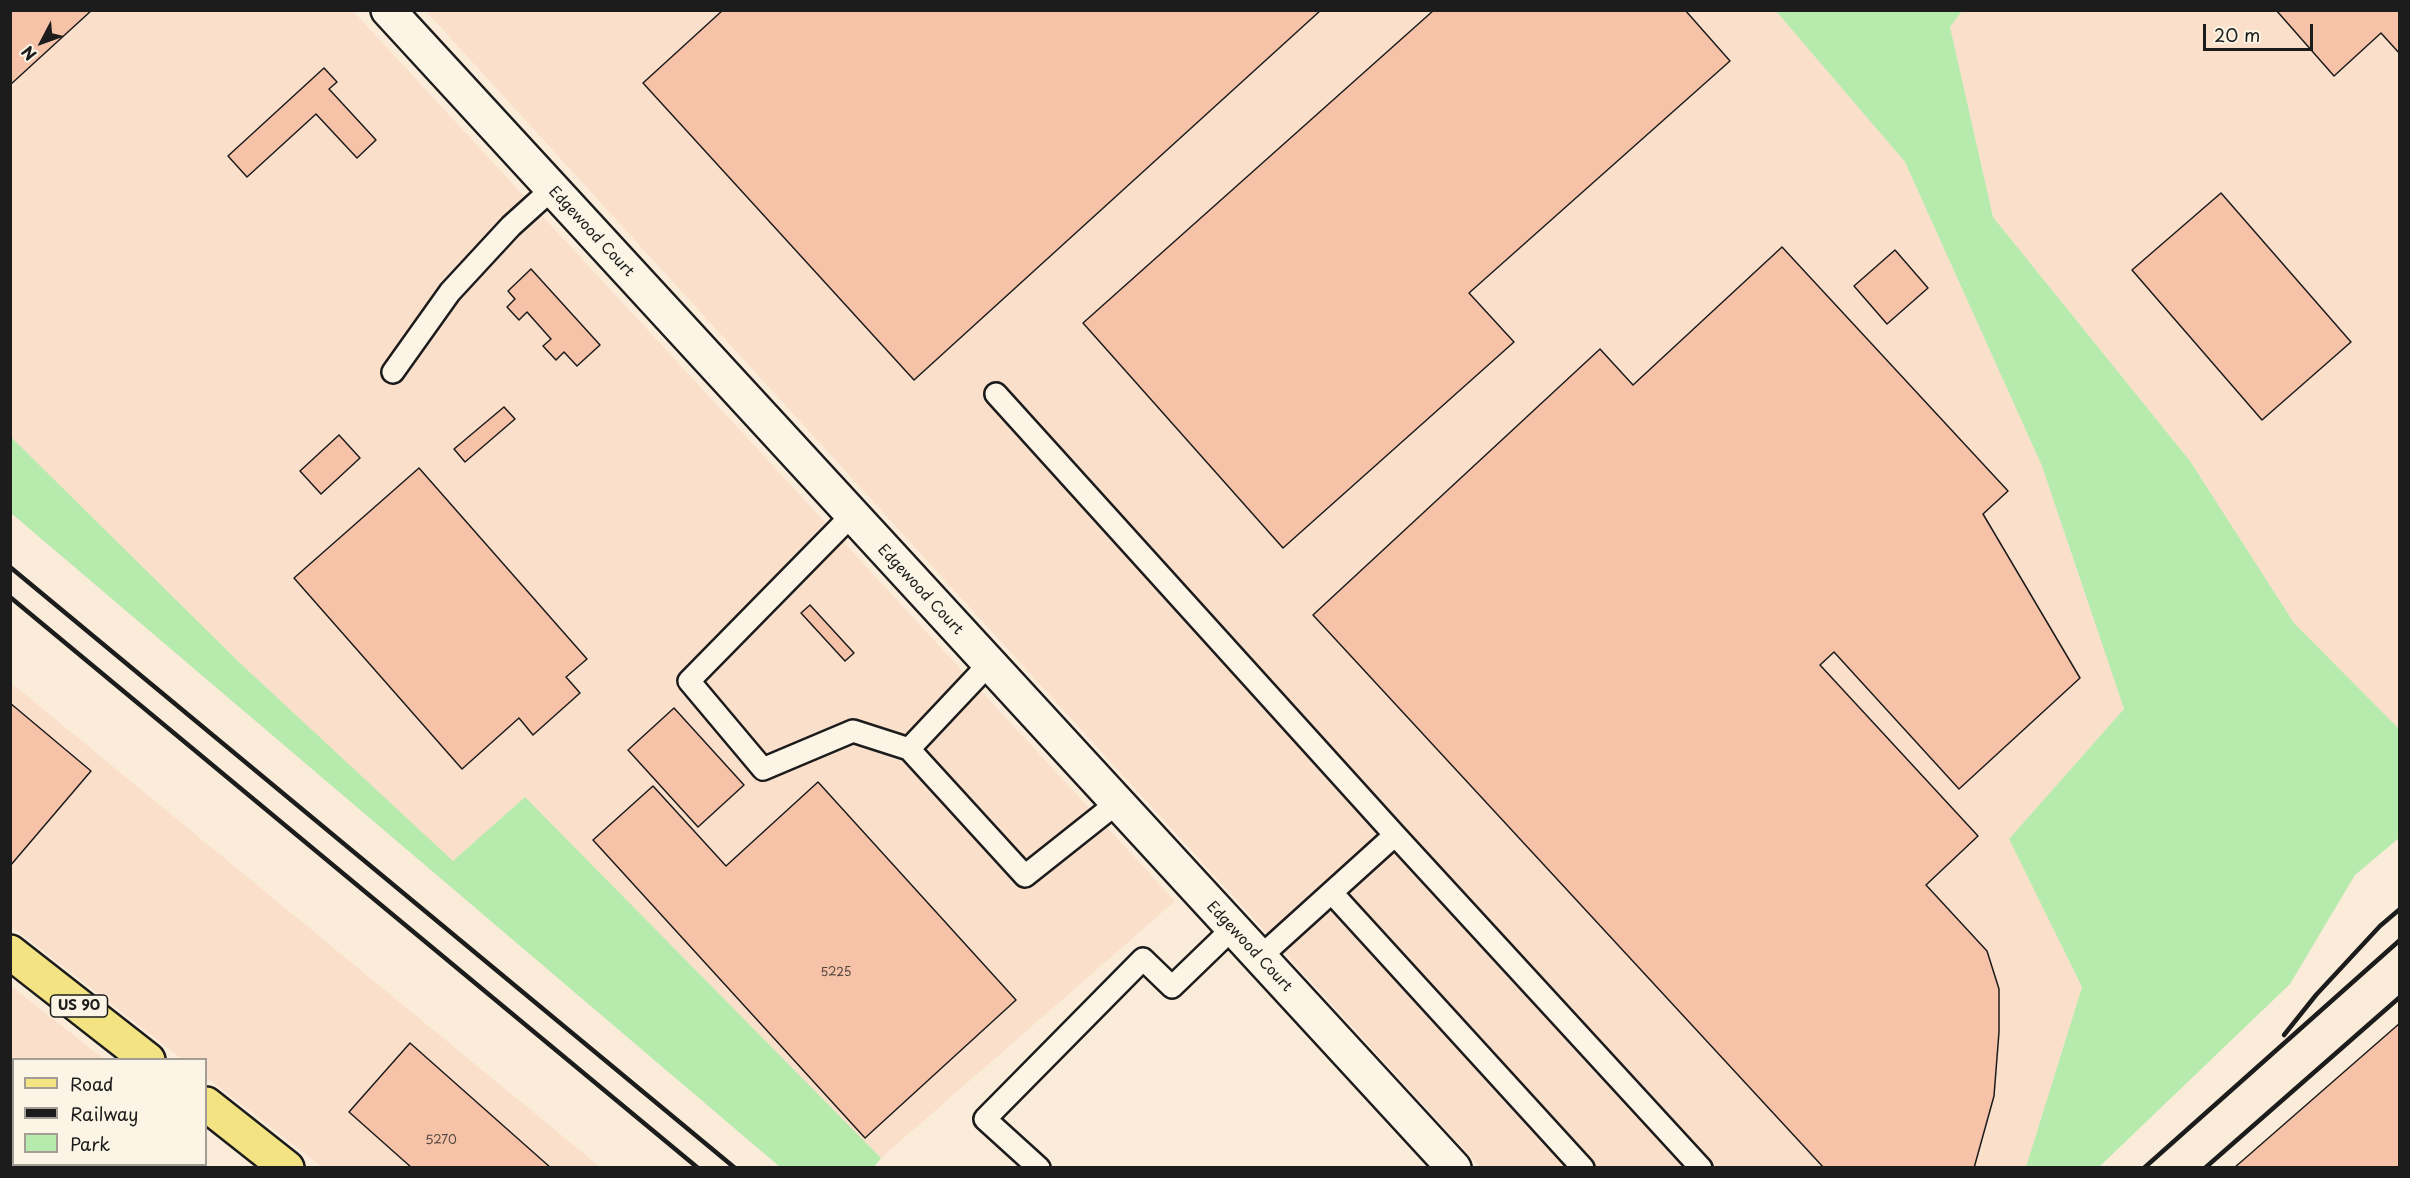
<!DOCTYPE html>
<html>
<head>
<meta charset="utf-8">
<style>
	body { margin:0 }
	#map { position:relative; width:2410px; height:1178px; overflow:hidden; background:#fbebd9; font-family:"Playpen Sans",sans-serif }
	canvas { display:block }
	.frame { position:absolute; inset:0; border:12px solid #1c1c1c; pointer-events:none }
	.legend { position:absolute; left:12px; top:1058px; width:195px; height:108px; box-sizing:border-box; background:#fcf5e5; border:2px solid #a29e95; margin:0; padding:8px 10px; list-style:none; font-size:18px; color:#1c1c1c }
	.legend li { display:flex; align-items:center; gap:12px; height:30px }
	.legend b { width:30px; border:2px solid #a29e95 }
	.north { position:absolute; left:12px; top:12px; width:60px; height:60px; -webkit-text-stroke:4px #fcf5e5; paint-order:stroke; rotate:229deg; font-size:16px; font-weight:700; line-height:24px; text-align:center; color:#1c1c1c }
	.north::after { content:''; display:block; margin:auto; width:21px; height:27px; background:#1c1c1c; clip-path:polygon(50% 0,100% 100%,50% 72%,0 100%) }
	.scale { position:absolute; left:2203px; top:24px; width:110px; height:27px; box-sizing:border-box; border:3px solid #1c1c1c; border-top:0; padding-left:8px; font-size:18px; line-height:21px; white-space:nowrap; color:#1c1c1c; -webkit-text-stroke:4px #fcf5e5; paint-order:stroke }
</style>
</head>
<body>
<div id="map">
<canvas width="2410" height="1178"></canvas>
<div class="frame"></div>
<ul class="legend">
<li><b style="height:8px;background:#f4e382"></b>Road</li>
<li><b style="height:8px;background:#1c1c1c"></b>Railway</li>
<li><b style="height:16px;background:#b6ebad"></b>Park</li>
</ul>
<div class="north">N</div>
<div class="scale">20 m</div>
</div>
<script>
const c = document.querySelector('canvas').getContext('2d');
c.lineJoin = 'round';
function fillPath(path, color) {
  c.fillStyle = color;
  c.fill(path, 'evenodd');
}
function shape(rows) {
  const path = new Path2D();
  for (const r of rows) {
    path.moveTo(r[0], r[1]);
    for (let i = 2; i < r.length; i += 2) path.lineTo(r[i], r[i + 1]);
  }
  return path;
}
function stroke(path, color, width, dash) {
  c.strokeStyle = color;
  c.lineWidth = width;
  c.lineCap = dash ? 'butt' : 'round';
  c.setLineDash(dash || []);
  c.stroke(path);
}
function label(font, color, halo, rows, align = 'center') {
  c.font = font + ' "Playpen Sans",sans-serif';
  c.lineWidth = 5;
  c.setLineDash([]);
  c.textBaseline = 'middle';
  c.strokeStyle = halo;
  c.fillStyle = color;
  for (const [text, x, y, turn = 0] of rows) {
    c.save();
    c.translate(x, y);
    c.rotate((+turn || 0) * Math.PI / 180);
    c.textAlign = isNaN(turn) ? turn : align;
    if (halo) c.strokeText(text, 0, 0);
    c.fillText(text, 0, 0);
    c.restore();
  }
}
fillPath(shape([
	[1962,10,2399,11,2399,729,2294,623,2190,461,1993,217,1950,27],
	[10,11,353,11,1175,901,881,1158,525,797,453,862,241,664,11,437],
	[426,11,1776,11,1905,162,2042,466,2124,709,2009,839,2082,987,2026,1167,1480,1167],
	[10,682,600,1167,322,1167,206,1077,206,1060,182,1059,11,926],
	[11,986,104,1059,14,1060,14,1164,114,1165,111,1167,11,1167]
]), '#fadfca');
fillPath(shape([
	[1776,11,1962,11,1950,27,1993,217,2190,461,2294,623,2399,729,2399,838,2355,875,2290,984,2099,1167,2026,1167,2082,987,2009,839,2124,709,2042,466,1905,162],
	[11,437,241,664,453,861,525,797,881,1158,874,1167,780,1167,11,513]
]), '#b6ebad');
const building = shape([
	[10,10,92,10,10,85,10,10],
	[723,10,1321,10,914,380,643,83,723,10],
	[1434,10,1685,10,1730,61,1469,293,1514,342,1283,548,1083,323,1434,10],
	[2276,10,2400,10,2400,54,2381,33,2334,76,2276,10],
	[324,68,337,82,329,89,376,140,357,158,316,114,247,177,228,156,324,68],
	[2221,193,2351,342,2262,420,2132,270,2221,193],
	[1782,247,2008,491,1983,514,2080,678,1959,789,1834,652,1820,665,1978,836,1926,885,1987,951,1999,989,1999,1032,1994,1096,1974,1168,1824,1168,1313,615,1600,349,1633,385,1782,247],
	[1895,250,1928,288,1887,324,1854,286,1895,250],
	[531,269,600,345,577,366,564,352,556,360,543,346,551,339,527,312,519,320,507,307,515,299,508,291,531,269],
	[504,407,515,419,465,462,454,449,504,407],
	[339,435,360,458,321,494,300,471,339,435],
	[419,468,587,659,566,677,580,693,533,735,519,718,462,769,294,578,419,468],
	[810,605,854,653,845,661,801,613,810,605],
	[10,703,91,771,10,866,10,703],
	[674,708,744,785,698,827,628,750,674,708],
	[818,782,1016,1000,865,1138,593,840,653,786,726,866,818,782],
	[2400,1023,2400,1168,2234,1168,2400,1023],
	[410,1043,551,1168,412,1168,349,1112,410,1043]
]);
fillPath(building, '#f7c3a8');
stroke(building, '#1c1c1c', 1.5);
const service = shape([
	[393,372,450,292,511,226,552,189],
	[996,394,1395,835,1701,1168],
	[852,515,689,681,763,769,853,731,909,749],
	[989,664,909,749,1025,876,1117,803],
	[1332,893,1583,1168],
	[1259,958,1395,835],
	[1039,1168,985,1119,1143,959,1172,987,1232,929]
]);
const minor = shape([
	[388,10,1454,1168]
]);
const primary = shape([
	[10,952,148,1060],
	[206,1104,287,1168]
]);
stroke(service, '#1c1c1c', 26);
stroke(minor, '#1c1c1c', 38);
stroke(primary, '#1c1c1c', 38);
stroke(service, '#fcf5e5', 21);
stroke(minor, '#fcf5e5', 33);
stroke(primary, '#f4e382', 33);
stroke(shape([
	[10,567,735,1168],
	[10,597,698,1168],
	[2284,1035,2316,995,2380,926,2400,909],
	[2144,1168,2400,940],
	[2205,1168,2400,997]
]), '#1c1c1c', 4.5);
label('12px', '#53463f', null, [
	["5225",836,973],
	["5270",441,1141]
]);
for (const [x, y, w] of [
	[79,1006,57]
]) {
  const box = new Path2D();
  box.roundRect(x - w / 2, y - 11, w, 22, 4.5);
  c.fillStyle = '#fcf5e5';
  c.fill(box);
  stroke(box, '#1c1c1c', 1.5);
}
label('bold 14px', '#1c1c1c', null, [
	["US 90",79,1006]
]);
label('15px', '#1c1c1c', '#fcf5e5', [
	["Edgewood Court",591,232,47],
	["Edgewood Court",920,590,47],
	["Edgewood Court",1249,947,47]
]);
</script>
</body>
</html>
